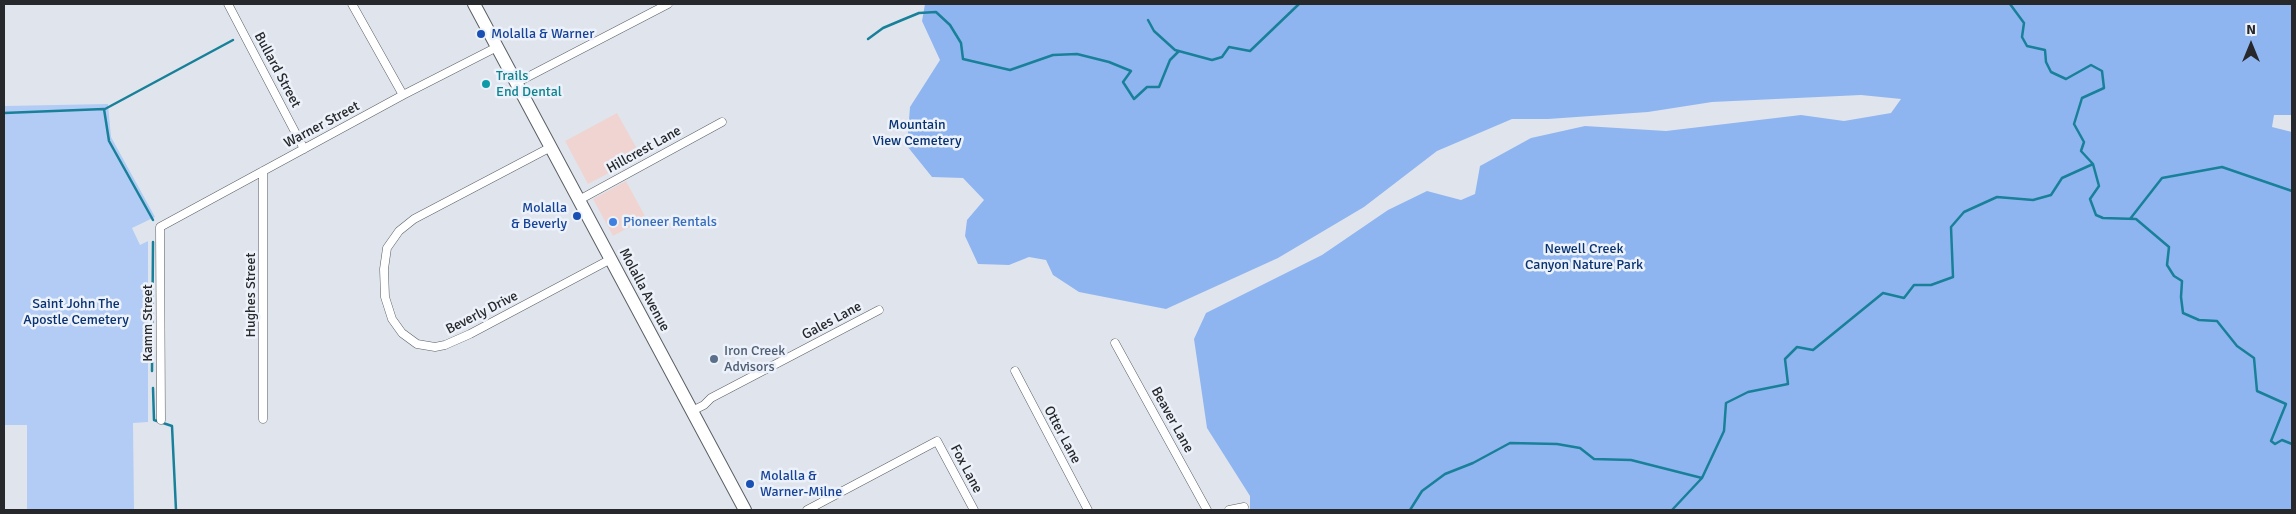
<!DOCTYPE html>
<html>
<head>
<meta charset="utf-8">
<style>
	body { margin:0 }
	#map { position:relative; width:2296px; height:514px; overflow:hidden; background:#e0e5ed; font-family:Signika,sans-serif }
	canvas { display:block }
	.frame { position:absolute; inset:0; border:5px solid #26282b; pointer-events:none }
	.north { position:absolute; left:2226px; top:20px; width:50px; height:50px; -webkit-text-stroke:4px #edf2fa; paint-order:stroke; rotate:0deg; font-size:14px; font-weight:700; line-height:20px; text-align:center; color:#26282b }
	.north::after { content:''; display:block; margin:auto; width:18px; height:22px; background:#26282b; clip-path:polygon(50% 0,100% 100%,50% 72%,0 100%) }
</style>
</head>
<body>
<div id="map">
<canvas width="2296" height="514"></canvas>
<div class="frame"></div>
<div class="north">N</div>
</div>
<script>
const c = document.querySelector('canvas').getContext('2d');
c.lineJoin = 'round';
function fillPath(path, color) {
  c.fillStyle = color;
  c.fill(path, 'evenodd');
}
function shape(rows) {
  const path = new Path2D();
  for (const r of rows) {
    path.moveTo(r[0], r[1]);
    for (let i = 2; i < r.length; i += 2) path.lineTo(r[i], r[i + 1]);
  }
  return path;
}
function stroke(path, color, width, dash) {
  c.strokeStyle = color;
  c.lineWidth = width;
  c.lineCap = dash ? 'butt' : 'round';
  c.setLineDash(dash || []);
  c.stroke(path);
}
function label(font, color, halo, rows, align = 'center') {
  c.font = font + ' Signika,sans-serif';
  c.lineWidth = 5;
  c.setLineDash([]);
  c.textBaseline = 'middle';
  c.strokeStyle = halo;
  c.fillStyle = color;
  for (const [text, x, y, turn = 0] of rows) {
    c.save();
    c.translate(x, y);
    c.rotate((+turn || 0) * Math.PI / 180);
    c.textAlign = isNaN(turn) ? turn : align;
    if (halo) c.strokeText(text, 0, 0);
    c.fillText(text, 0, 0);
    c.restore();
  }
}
fillPath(shape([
	[617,113,641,156,588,184,565,141],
	[626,181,646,218,613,236,593,199]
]), '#efd4d2');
fillPath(shape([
	[108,104,111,137,155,217,132,228,140,245,148,241,148,422,133,423,134,510,27,510,27,425,4,425,4,106]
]), '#b2ccf5');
fillPath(shape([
	[925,4,2292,4,2292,115,2274,115,2272,127,2292,132,2292,510,1250,510,1250,496,1207,428,1194,339,1206,313,1322,255,1388,210,1427,191,1461,200,1475,194,1480,166,1531,138,1585,126,1666,131,1801,115,1844,121,1891,113,1901,99,1861,95,1712,102,1648,112,1548,119,1512,119,1437,151,1364,207,1278,258,1166,309,1079,292,1053,275,1046,260,1029,257,1009,265,978,264,965,236,967,220,984,200,963,178,932,177,907,146,910,107,940,60,922,21]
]), '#8fb5f1');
stroke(shape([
	[2010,4,2024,23,2022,37,2027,46,2045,50,2046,62,2051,72,2066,79,2091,65,2102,71,2104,88,2082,98,2074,124,2084,142,2081,151,2093,164,2099,186,2090,199,2096,215,2103,218,2136,219,2169,247,2167,265,2174,276,2182,281,2181,297,2183,313,2199,320,2217,321,2237,346,2254,358,2257,391,2286,404,2271,441,2275,444,2282,440,2292,444],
	[1148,20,1154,31,1175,50,1212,60,1222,57,1229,47,1250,51,1299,4],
	[868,39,883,28,902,20,919,13,936,12,950,25,961,43,963,59,1010,70,1053,55,1077,54,1109,62,1131,71,1123,82,1134,99,1147,87,1159,87,1170,60,1179,51],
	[105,109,233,40],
	[4,113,104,109,109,141,153,220],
	[2130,219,2162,178,2222,167,2292,191],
	[152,371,153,242],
	[153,388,154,420,172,426,176,510],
	[1410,510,1422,491,1445,474,1473,463,1510,443,1557,444,1580,448,1594,459,1631,460,1702,478],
	[1672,510,1702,478,1724,431,1726,403,1748,392,1788,384,1785,359,1797,347,1813,350,1883,293,1904,298,1914,285,1931,285,1953,277,1951,227,1964,212,1997,197,2033,200,2051,195,2062,178,2093,164]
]), '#188099', 2.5);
const minor = shape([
	[228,4,304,149],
	[352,4,403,95],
	[516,83,668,4],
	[551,147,414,219,399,231,387,248,384,269,385,297,392,319,402,333,417,344,435,347,445,345,470,334,611,259],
	[263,171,263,419],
	[579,200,722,122],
	[1115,343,1207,510],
	[1015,371,1088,510],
	[692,411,704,405,711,398,879,310],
	[161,420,160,227,403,95,497,47],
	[807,510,937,441,974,510],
	[1229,510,1244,507]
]);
const primary = shape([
	[474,4,745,510]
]);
stroke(minor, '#5a5f65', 9);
stroke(primary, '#5a5f65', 14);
stroke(minor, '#fff', 8);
stroke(primary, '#fff', 12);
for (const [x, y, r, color] of [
	[481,34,5,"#1a4fb4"],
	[486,84,5,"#0f9aa8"],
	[577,216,5,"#1a4fb4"],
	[613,222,5,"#3f7fe0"],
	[714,359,5,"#5c6f8a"],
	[750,484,5,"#1a4fb4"]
]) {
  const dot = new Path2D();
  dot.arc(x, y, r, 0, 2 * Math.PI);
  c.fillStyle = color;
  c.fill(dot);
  stroke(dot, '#edf2fa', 2);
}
label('14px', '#164399', '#edf2fa', [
	["Molalla & Warner",491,34],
	["Molalla",567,208,"right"],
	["& Beverly",567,224,"right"],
	["Molalla &",760,476],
	["Warner-Milne",760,492]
], 'left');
label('14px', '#26282b', '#edf2fa', [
	["Bullard Street",277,70,62],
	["Warner Street",322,125,-28],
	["Hillcrest Lane",644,150,-29],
	["Molalla Avenue",644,290,62],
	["Hughes Street",251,295,-90],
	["Beverly Drive",482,313,-27],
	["Gales Lane",832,321,-28],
	["Kamm Street",148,323,-90],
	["Beaver Lane",1172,420,61],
	["Otter Lane",1062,435,62],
	["Fox Lane",966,469,62]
]);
label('14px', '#0d838f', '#edf2fa', [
	["Trails",496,76],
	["End Dental",496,92]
], 'left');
label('14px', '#083373', '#edf2fa', [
	["Mountain",917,125],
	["View Cemetery",917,141],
	["Newell Creek",1584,249],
	["Canyon Nature Park",1584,265],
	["Saint John The",76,304],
	["Apostle Cemetery",76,320]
]);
label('14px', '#366cbe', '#edf2fa', [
	["Pioneer Rentals",623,222]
], 'left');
label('14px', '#4e5e75', '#edf2fa', [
	["Iron Creek",724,351],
	["Advisors",724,367]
], 'left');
</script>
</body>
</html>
